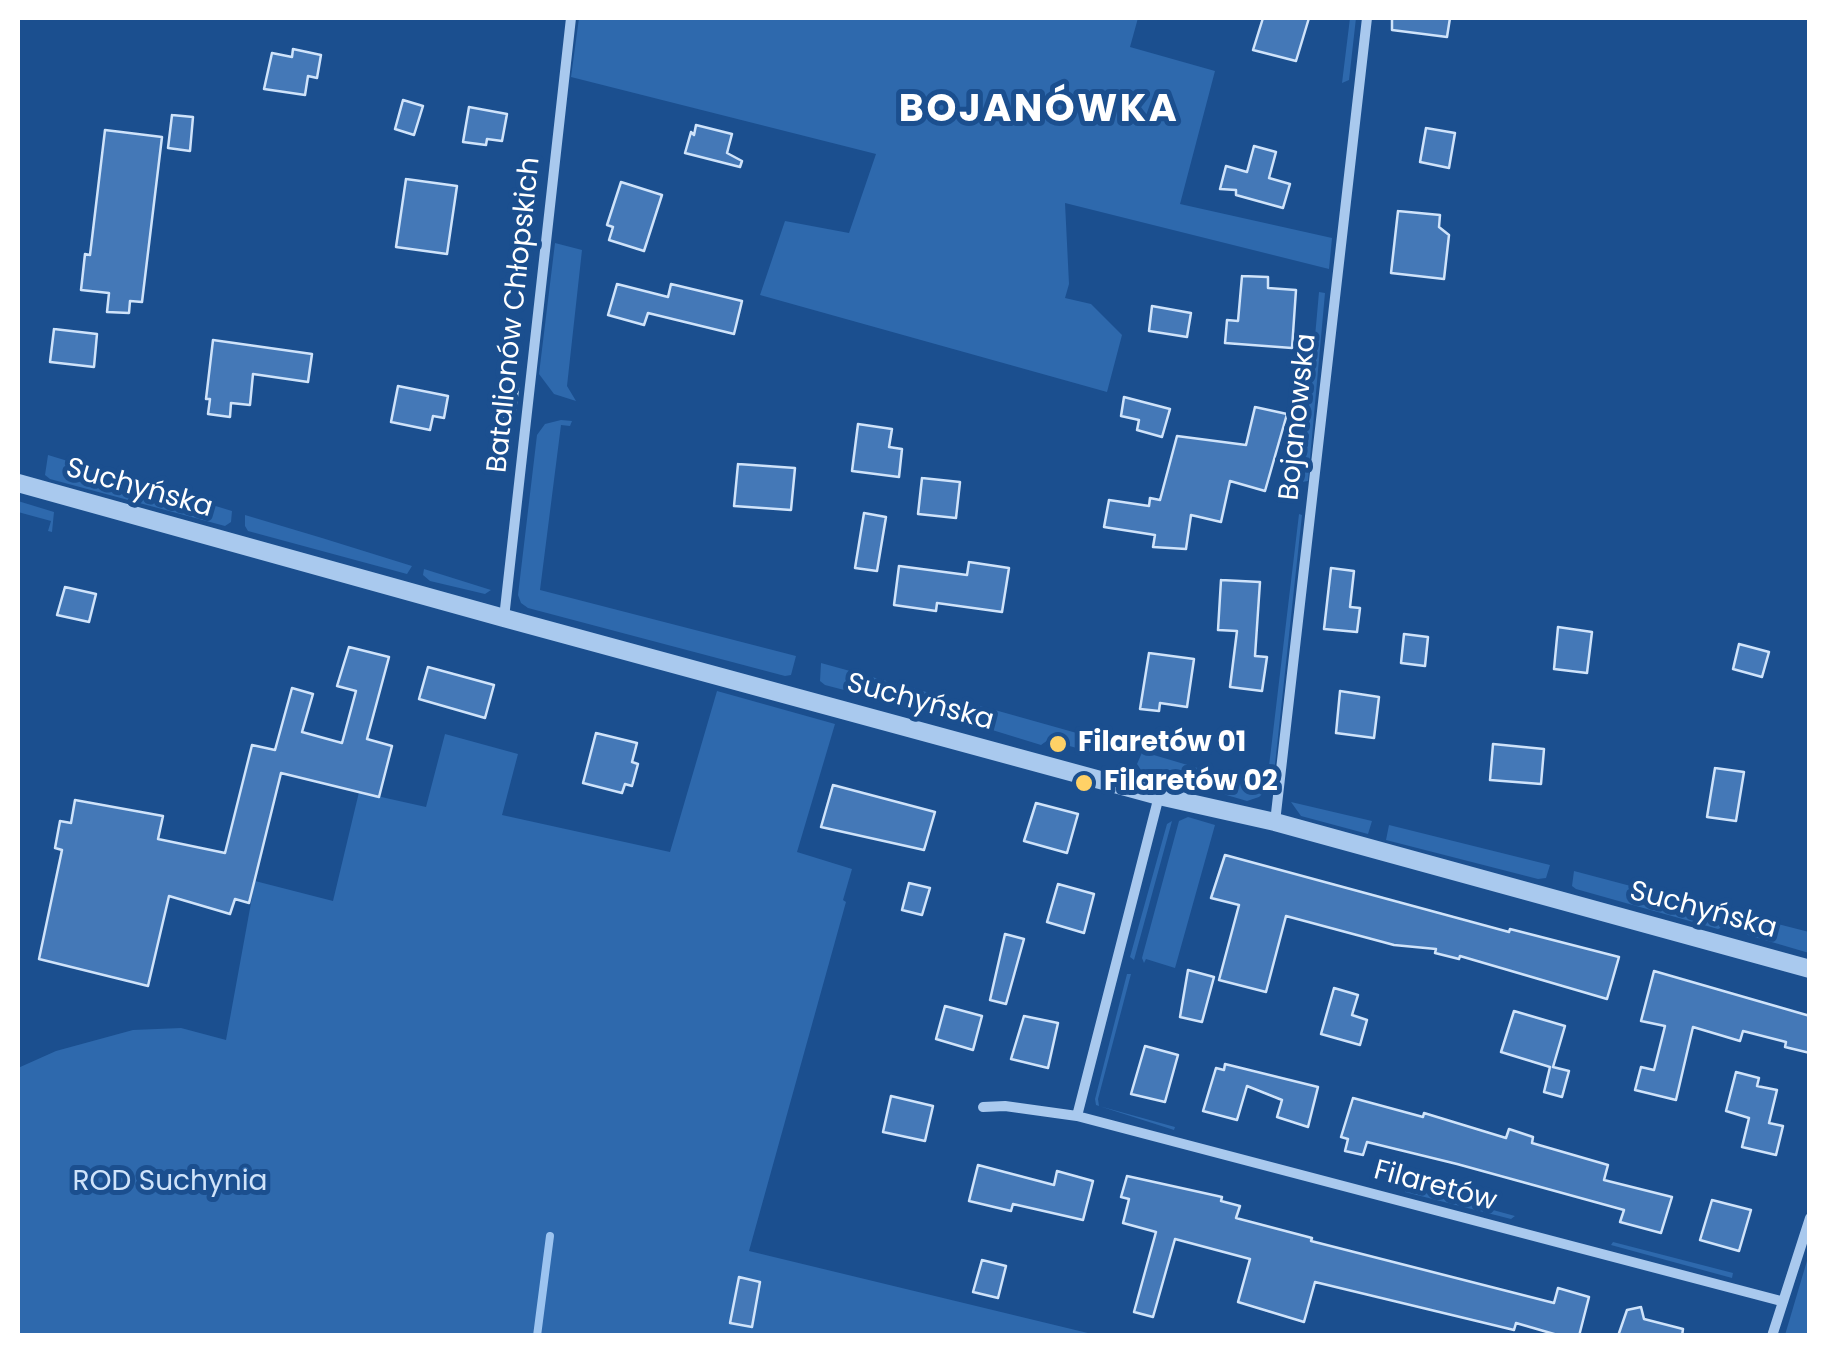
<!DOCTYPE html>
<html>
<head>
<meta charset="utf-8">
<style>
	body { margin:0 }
	#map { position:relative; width:1827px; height:1353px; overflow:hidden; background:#1b4f8f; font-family:Poppins,sans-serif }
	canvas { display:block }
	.frame { position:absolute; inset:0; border:20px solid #fff; pointer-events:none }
</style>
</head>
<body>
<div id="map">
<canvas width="1827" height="1353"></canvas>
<div class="frame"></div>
</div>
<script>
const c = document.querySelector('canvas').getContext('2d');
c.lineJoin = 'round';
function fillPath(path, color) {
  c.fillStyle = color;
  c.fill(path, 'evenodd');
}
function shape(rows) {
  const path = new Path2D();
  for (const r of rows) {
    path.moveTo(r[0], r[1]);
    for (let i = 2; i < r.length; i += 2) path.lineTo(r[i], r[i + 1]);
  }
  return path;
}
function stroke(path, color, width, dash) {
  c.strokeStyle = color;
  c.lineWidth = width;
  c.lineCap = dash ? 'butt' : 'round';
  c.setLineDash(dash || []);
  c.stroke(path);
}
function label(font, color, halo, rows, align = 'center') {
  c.font = font + ' Poppins,sans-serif';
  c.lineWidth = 10;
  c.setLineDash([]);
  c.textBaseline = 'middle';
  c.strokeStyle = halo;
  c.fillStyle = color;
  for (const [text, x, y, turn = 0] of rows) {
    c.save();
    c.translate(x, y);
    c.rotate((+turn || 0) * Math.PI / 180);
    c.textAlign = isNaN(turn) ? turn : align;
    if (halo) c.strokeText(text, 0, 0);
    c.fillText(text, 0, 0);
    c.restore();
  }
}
fillPath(shape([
	[579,18,1138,18,1130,47,1215,71,1180,204,1332,238,1329,269,1065,203,1069,284,1065,298,1091,304,1122,335,1107,392,760,295,785,221,849,233,876,154,571,77],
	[1350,18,1356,18,1349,80,1342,83],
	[555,243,582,250,567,386,576,401,554,394,539,374],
	[1319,292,1325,293,1308,481,1302,482],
	[561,420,572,421,570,426,561,425,540,590,796,656,791,675,785,676,528,608,521,603,518,595,537,435,545,424],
	[48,455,232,511,231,522,225,526,50,479,45,475],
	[18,501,54,512,52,532,48,531,51,521,18,512],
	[1299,514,1302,515,1273,783,1259,797,1247,801,1141,770,1137,764,1144,748,1147,753,1245,782,1269,766],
	[245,515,322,538,412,566,407,574,248,531,245,526],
	[424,569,491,590,485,594,430,581,423,575],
	[821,663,941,696,940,703,928,712,825,685,820,681],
	[717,691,835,724,797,852,852,869,843,900,846,902,749,1251,1096,1335,18,1335,18,1068,56,1051,133,1030,181,1028,226,1040,255,881,333,901,359,792,426,807,445,734,518,754,502,815,670,852],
	[958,700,1002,712,1098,739,1091,752,1048,740,1041,745,963,721,956,710],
	[1291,802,1372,821,1368,834,1301,816],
	[1188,817,1215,825,1175,968,1146,959,1144,963,1142,958,1179,821],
	[1172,821,1134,960,1130,957,1167,824],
	[1389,825,1550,865,1546,878,1538,879,1386,840],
	[1574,871,1729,912,1725,926,1718,929,1576,889,1572,886],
	[1739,914,1809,932,1809,953,1741,933],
	[1127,974,1131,974,1098,1099,1099,1106,1175,1127,1174,1130,1096,1105,1095,1099],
	[1405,1186,1515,1216,1511,1219,1405,1192],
	[1613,1242,1733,1273,1732,1278,1611,1245],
	[1809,1254,1809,1335,1785,1335]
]), '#2e69ad');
stroke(shape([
	[537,1336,550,1236]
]), '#9cc4f0', 8);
const building = shape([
	[1263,18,1309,18,1296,61,1253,50,1263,18],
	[1392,18,1450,18,1447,37,1392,30,1392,18],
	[293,49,321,55,317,78,308,76,305,95,264,89,272,53,292,57,293,49],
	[403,100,423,106,414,135,395,129,403,100],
	[469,107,507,114,502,141,487,139,486,145,463,142,469,107],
	[172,115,193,117,190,151,168,148,172,115],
	[696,125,732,134,727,153,742,161,740,167,685,153,691,132,694,135,696,125],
	[1426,128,1455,133,1449,168,1420,162,1426,128],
	[105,130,162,137,142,302,130,301,129,313,107,312,109,293,81,290,85,254,90,255,105,130],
	[1254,146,1276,152,1269,178,1290,184,1283,208,1236,195,1236,190,1220,189,1226,166,1247,172,1254,146],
	[406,179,457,186,447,254,396,247,406,179],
	[621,182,662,195,644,251,609,240,613,227,607,225,621,182],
	[1398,211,1440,215,1439,227,1449,235,1444,279,1391,273,1398,211],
	[1242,276,1268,277,1268,288,1296,290,1292,348,1225,343,1227,320,1238,321,1242,276],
	[617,284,668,297,671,284,742,301,734,334,648,313,644,325,608,315,617,284],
	[1152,306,1191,313,1187,337,1149,331,1152,306],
	[54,329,97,334,94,367,50,362,54,329],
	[213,340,312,354,308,382,253,374,250,405,231,403,230,417,208,414,210,399,206,399,213,340],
	[398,386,448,396,444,418,433,416,430,430,391,422,398,386],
	[497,386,518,388,514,418,493,415,497,386],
	[1124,397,1170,409,1162,437,1137,430,1139,420,1121,416,1124,397],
	[1255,407,1287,414,1265,491,1230,481,1221,522,1191,515,1186,549,1153,547,1155,535,1104,527,1109,500,1149,506,1150,498,1160,500,1177,436,1246,445,1255,407],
	[858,424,892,429,889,447,902,449,899,477,852,471,858,424],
	[738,464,795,468,791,510,734,506,738,464],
	[922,478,960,482,956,518,918,514,922,478],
	[864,513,886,517,877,571,855,568,864,513],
	[969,562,1009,568,1002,612,937,603,936,611,894,605,899,566,967,575,969,562],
	[1331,568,1354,571,1350,607,1360,608,1357,632,1324,629,1331,568],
	[1221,580,1260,582,1255,656,1267,657,1262,691,1230,687,1237,631,1218,630,1221,580],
	[65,587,96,594,89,622,57,615,65,587],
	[1558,627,1592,632,1587,673,1554,669,1558,627],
	[1404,634,1428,637,1425,666,1401,663,1404,634],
	[1739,644,1769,652,1762,677,1733,669,1739,644],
	[349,647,389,657,367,739,392,746,379,797,281,773,249,903,235,899,230,914,169,896,148,986,39,959,62,850,55,848,60,821,71,823,75,800,163,816,158,839,225,853,252,745,275,750,292,688,313,694,302,732,342,743,356,691,337,686,349,647],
	[1149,653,1194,659,1187,707,1160,703,1159,711,1140,709,1149,653],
	[428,667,494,685,485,718,419,699,428,667],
	[1340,691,1379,697,1374,738,1336,733,1340,691],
	[596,733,637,743,632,762,638,764,632,786,625,784,622,793,583,783,596,733],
	[1493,744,1544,749,1541,784,1490,780,1493,744],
	[1715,768,1744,772,1736,821,1707,817,1715,768],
	[833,785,935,812,924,850,821,827,833,785],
	[1036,803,1078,814,1067,853,1024,841,1036,803],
	[1225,855,1509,932,1510,929,1619,957,1607,999,1460,956,1459,959,1435,953,1436,949,1394,945,1286,916,1266,992,1219,980,1239,905,1211,898,1225,855],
	[909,883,930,888,922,915,902,910,909,883],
	[1058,884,1094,894,1084,933,1047,922,1058,884],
	[1005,934,1024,939,1006,1004,990,1000,1005,934],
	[1188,970,1214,977,1202,1022,1180,1017,1188,970],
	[1654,971,1810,1016,1810,1053,1785,1047,1786,1042,1743,1031,1740,1041,1693,1027,1676,1100,1635,1090,1641,1067,1654,1070,1665,1026,1641,1021,1654,971],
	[1334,988,1358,995,1352,1015,1367,1020,1360,1045,1321,1034,1334,988],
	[945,1006,982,1016,973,1050,936,1039,945,1006],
	[1514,1011,1565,1026,1553,1067,1569,1071,1562,1097,1544,1092,1550,1067,1501,1052,1514,1011],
	[1024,1016,1058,1023,1048,1068,1011,1059,1024,1016],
	[1145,1046,1178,1055,1165,1102,1131,1094,1145,1046],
	[1225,1064,1318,1087,1308,1127,1277,1117,1282,1100,1247,1086,1237,1120,1203,1111,1216,1068,1224,1070,1225,1064],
	[1736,1072,1759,1078,1757,1086,1777,1090,1769,1123,1783,1126,1776,1155,1742,1147,1749,1118,1726,1111,1736,1072],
	[891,1096,933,1106,925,1141,883,1132,891,1096],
	[1353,1098,1423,1117,1424,1113,1506,1138,1509,1129,1533,1137,1532,1143,1608,1165,1604,1180,1672,1197,1661,1233,1620,1222,1624,1210,1457,1164,1367,1142,1363,1155,1345,1151,1348,1139,1341,1137,1353,1098],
	[978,1165,1054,1185,1057,1171,1093,1181,1083,1220,1013,1204,1011,1211,969,1201,978,1165],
	[1127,1176,1222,1197,1221,1201,1240,1206,1236,1218,1312,1238,1311,1241,1554,1303,1558,1288,1589,1297,1579,1336,1561,1336,1516,1323,1514,1330,1315,1282,1304,1322,1238,1302,1250,1259,1175,1239,1153,1317,1134,1312,1156,1232,1123,1223,1129,1199,1121,1197,1127,1176],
	[1712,1200,1751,1210,1739,1251,1700,1240,1712,1200],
	[982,1260,1006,1266,998,1298,973,1292,982,1260],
	[739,1277,760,1282,752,1327,730,1323,739,1277],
	[1641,1307,1644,1319,1683,1329,1682,1336,1618,1336,1627,1310,1641,1307]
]);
fillPath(building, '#4478b7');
stroke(building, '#cfe3fa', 2.5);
stroke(shape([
	[504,618,571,18],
	[1275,822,1367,18],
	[983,1107,1005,1106,1077,1116,1781,1301],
	[1077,1116,1159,796],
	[1772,1336,1810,1218]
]), '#a9c9ee', 10);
stroke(shape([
	[18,483,504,618,1159,796,1275,822,1810,969]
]), '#a9c9ee', 18);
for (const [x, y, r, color] of [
	[1058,744,10,"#ffd166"],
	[1084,783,10,"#ffd166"]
]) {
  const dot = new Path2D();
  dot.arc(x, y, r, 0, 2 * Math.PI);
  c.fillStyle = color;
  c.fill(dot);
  stroke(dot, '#1b4f8f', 4);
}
label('28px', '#fff', '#1b4f8f', [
	["Batalionów Chłopskich",515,315,-84],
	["Bojanowska",1299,417,-84],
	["Suchyńska",139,489,16],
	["Suchyńska",920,703,15],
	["Suchyńska",1703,911,15],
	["Filaretów",1435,1187,15]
]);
label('bold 28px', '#fff', '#1b4f8f', [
	["Filaretów 01",1078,744],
	["Filaretów 02",1104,783]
], 'left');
label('28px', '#cfe3fa', '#1b4f8f', [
	["ROD Suchynia",170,1183]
]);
c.letterSpacing = '2.5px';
label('bold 38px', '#fff', '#1b4f8f', [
	["BOJANÓWKA",1039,111]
]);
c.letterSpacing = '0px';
</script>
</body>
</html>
